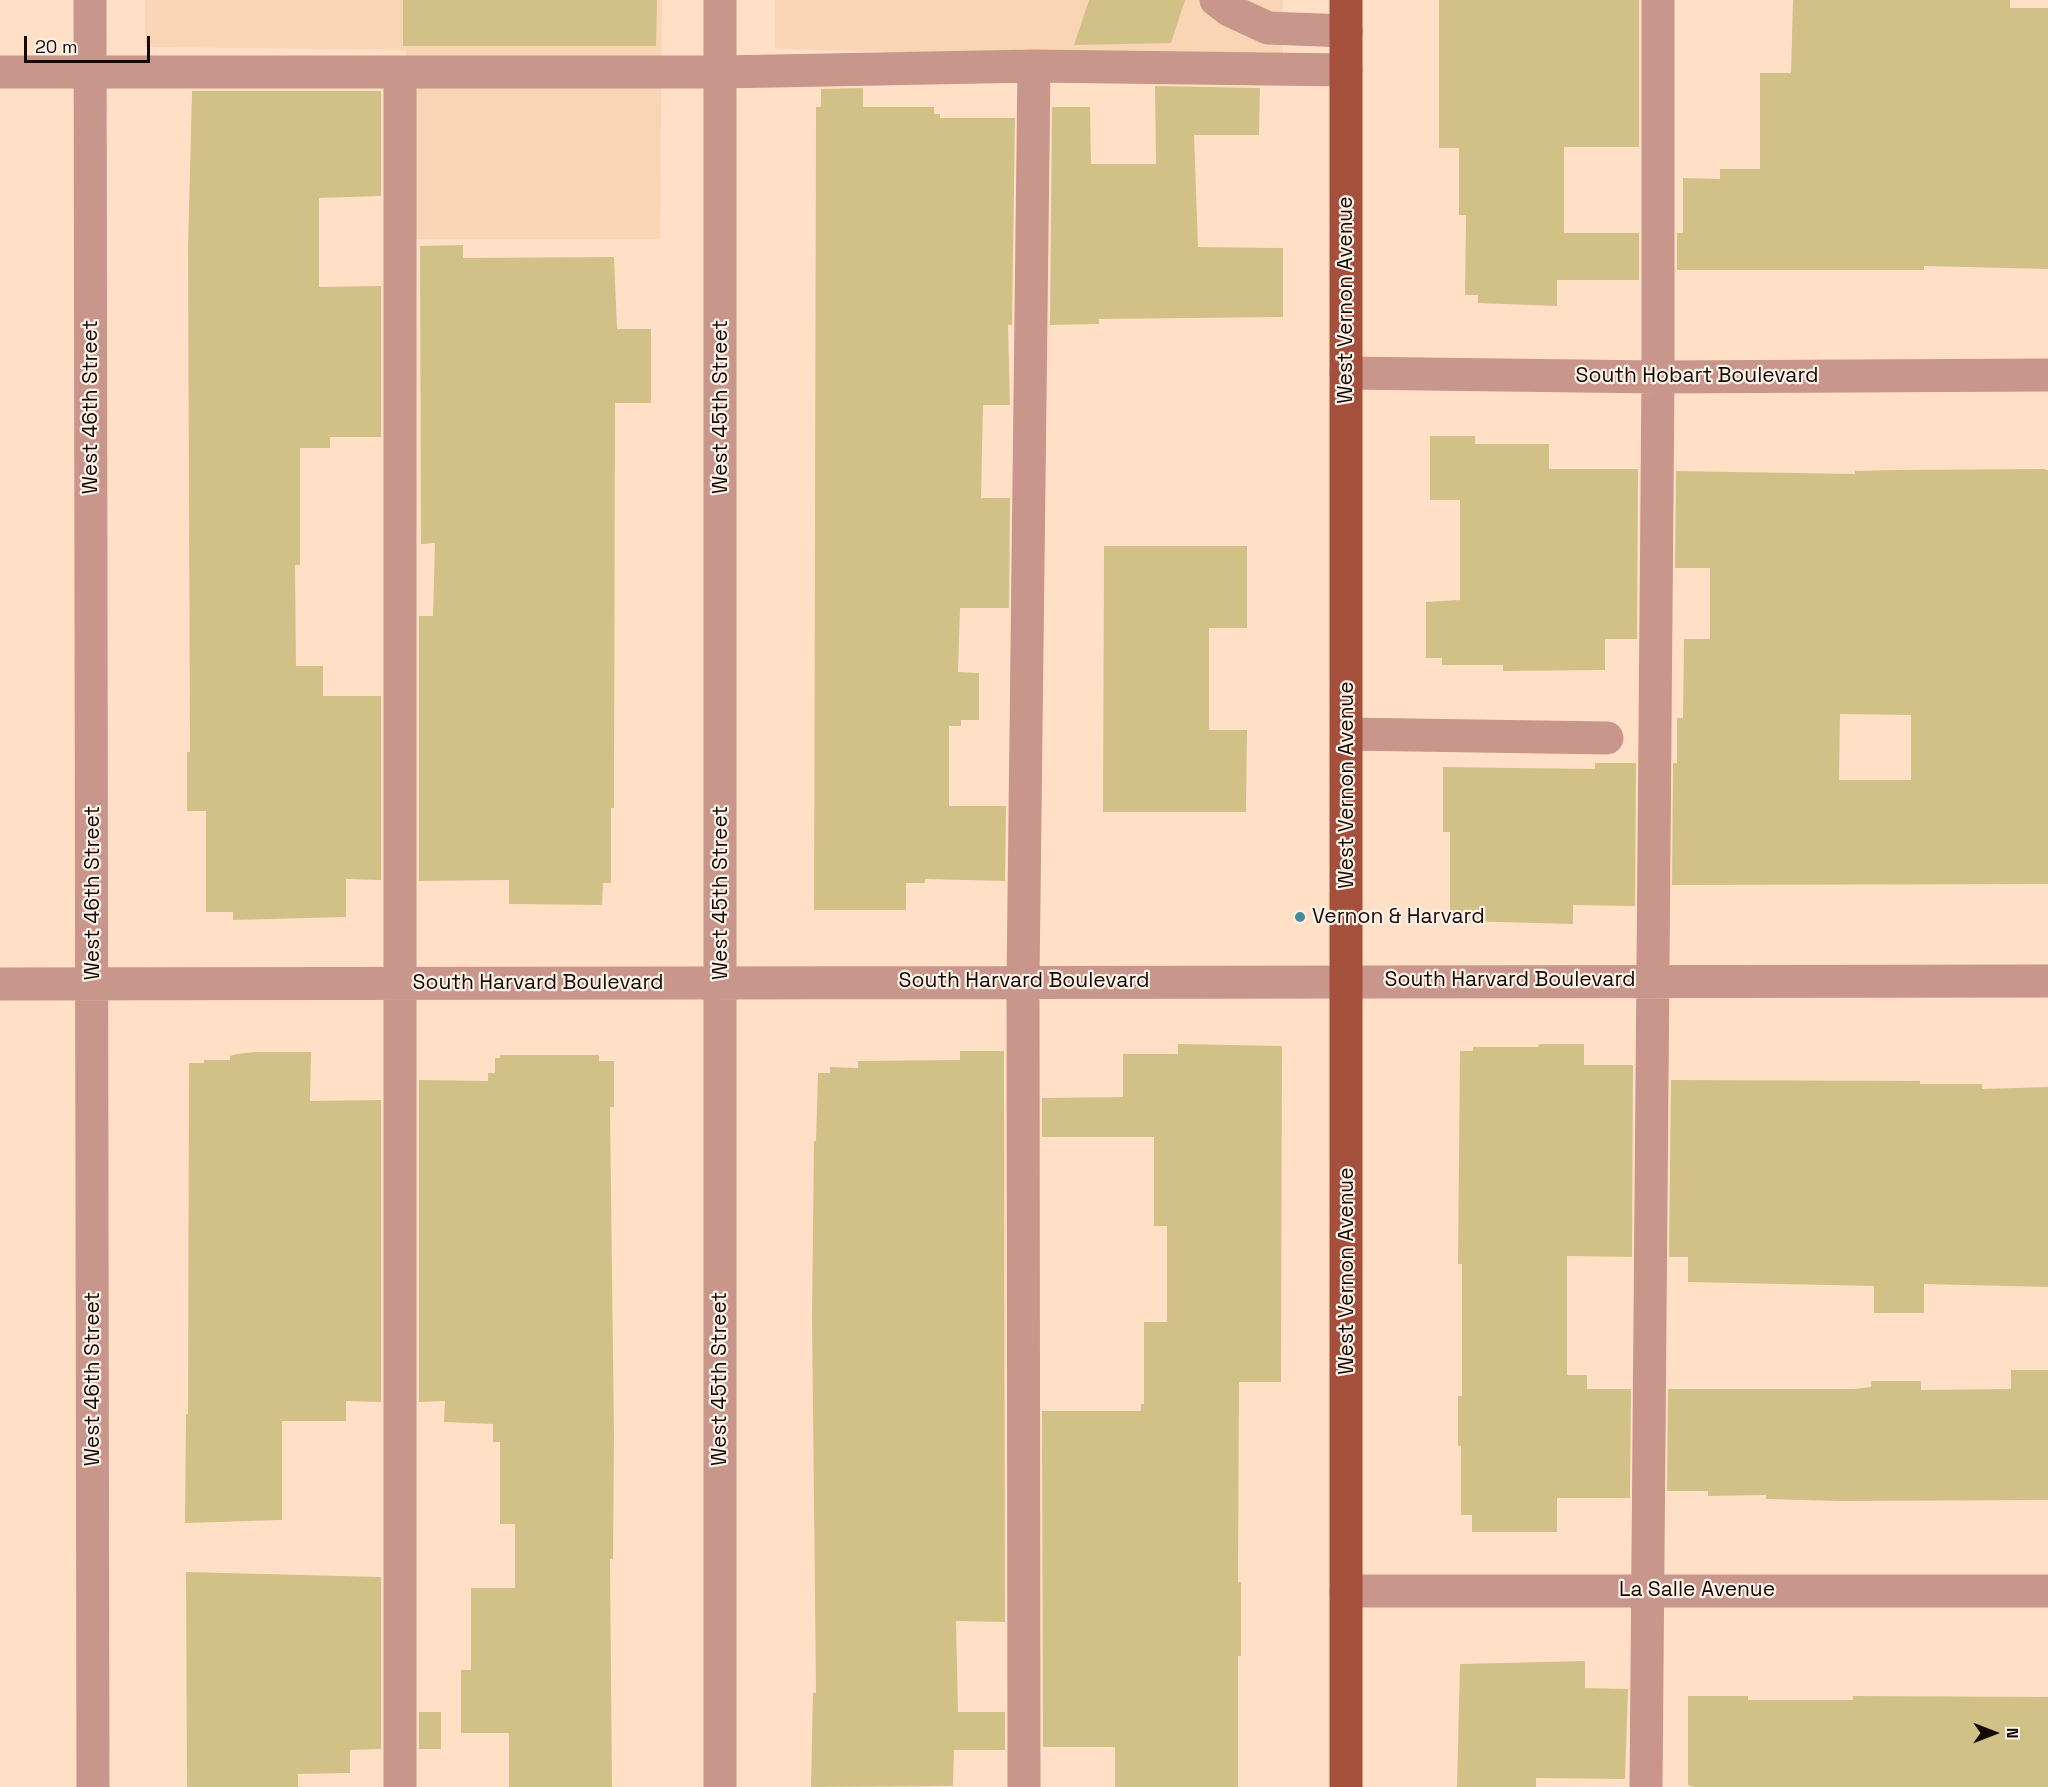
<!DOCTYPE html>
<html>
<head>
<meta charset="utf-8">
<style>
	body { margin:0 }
	#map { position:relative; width:2048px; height:1787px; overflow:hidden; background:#ffe0c6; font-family:"Space Grotesk",sans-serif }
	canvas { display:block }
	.north { position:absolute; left:1964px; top:1703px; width:60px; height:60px; -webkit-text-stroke:4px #fef1e7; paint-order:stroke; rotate:90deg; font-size:16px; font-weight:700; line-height:24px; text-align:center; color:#130903 }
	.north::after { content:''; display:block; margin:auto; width:21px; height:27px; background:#130903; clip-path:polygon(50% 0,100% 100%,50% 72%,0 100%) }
	.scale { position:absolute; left:24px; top:36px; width:126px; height:27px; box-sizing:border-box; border:3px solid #130903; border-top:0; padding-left:8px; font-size:18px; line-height:21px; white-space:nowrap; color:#130903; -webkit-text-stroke:4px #fef1e7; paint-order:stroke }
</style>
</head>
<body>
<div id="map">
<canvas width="2048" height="1787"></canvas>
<div class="north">N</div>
<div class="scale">20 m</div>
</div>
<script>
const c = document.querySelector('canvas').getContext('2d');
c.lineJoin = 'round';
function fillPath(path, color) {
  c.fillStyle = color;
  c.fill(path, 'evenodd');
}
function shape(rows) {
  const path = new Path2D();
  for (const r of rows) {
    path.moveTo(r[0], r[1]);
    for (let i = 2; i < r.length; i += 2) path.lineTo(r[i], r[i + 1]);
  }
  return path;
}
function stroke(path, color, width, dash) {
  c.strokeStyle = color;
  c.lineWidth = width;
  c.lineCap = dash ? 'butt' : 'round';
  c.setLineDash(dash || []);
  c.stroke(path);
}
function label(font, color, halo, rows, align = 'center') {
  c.font = font + ' "Space Grotesk",sans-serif';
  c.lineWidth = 4.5;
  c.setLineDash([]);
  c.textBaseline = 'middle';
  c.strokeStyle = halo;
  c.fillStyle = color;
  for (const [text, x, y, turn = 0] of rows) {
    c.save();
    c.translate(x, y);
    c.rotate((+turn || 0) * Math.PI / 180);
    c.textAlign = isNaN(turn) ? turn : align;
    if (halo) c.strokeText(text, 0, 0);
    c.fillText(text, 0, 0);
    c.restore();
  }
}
fillPath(shape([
	[145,0,662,0,660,239,408,239,406,50,145,47],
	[775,0,1283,0,1283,61,775,49]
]), '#f9d5b5');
fillPath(shape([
	[403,0,657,0,656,46,403,46],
	[1089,0,1185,0,1171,43,1074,45],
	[1439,0,1639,0,1639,147,1564,147,1564,233,1639,233,1639,280,1557,280,1557,306,1478,303,1478,295,1465,295,1466,215,1459,215,1459,148,1439,148],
	[1793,0,2010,0,2010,8,2048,8,2048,269,1924,266,1924,270,1677,270,1677,233,1683,233,1683,178,1720,179,1720,169,1760,169,1760,73,1791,73],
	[1155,86,1260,88,1259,135,1194,135,1198,247,1283,248,1283,317,1099,319,1099,324,1050,325,1052,107,1090,107,1091,164,1156,164],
	[863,88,863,107,934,107,934,114,940,114,940,118,1015,118,1012,325,1008,325,1010,405,983,405,981,498,1010,498,1009,608,960,608,958,672,979,673,979,720,961,720,961,726,949,726,949,806,1006,806,1005,881,925,879,925,883,906,883,906,910,814,910,816,107,821,107,821,89],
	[192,91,381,91,381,196,319,198,319,287,381,286,381,437,330,437,330,448,300,448,300,565,295,565,296,666,323,666,323,696,381,696,381,880,346,879,346,917,233,920,233,912,206,912,206,811,187,811,187,752,190,752,188,249],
	[463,245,463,258,614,257,617,329,651,329,651,403,615,403,614,808,611,808,611,883,603,883,602,905,509,904,509,880,419,881,419,616,433,616,435,543,421,544,420,246],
	[1430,436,1475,436,1475,444,1549,444,1549,469,1638,469,1637,639,1605,639,1605,670,1503,671,1503,665,1442,665,1442,658,1426,658,1426,602,1460,600,1460,500,1430,500],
	[2043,469,2048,470,2048,884,1672,885,1673,763,1677,763,1677,718,1683,718,1684,639,1710,639,1710,568,1675,568,1676,471,1855,474,1855,471,1897,470],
	[1840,714,1911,715,1911,780,1839,780],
	[1104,546,1247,546,1247,628,1209,628,1209,730,1247,730,1246,812,1103,812],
	[1595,763,1636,763,1635,906,1573,905,1573,924,1463,921,1463,917,1450,917,1450,832,1443,832,1443,767,1595,769],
	[1178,1044,1282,1046,1281,1382,1239,1382,1238,1582,1241,1582,1241,1656,1238,1656,1238,1787,1115,1787,1115,1747,1043,1747,1042,1411,1141,1411,1141,1404,1144,1404,1144,1322,1167,1322,1167,1226,1154,1226,1154,1137,1042,1137,1042,1098,1123,1097,1123,1054,1178,1054],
	[1539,1044,1584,1044,1584,1065,1633,1065,1632,1257,1567,1256,1567,1375,1587,1375,1587,1389,1631,1389,1630,1498,1557,1498,1557,1532,1472,1532,1472,1515,1461,1515,1461,1446,1458,1446,1458,1396,1462,1396,1462,1264,1458,1264,1460,1051,1473,1051,1473,1047,1538,1047],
	[960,1051,1004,1051,1005,1622,956,1621,958,1712,1005,1712,1005,1750,954,1750,953,1786,811,1787,813,1693,816,1693,812,1317,814,1141,816,1141,818,1073,830,1073,830,1067,858,1068,858,1061,960,1060],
	[255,1052,311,1052,310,1101,381,1100,381,1402,346,1401,346,1421,282,1421,282,1520,185,1523,186,1414,188,1414,189,1063,204,1063,204,1060,230,1060,230,1056,237,1054],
	[500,1055,599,1055,599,1061,614,1061,614,1107,610,1107,614,1436,613,1559,610,1559,612,1787,509,1787,509,1733,461,1733,461,1670,471,1670,471,1588,515,1588,515,1524,500,1524,500,1442,493,1442,493,1424,444,1422,445,1401,419,1402,419,1080,488,1081,488,1073,495,1073,495,1058,500,1058],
	[1671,1080,1920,1081,1920,1084,1982,1084,1982,1089,2048,1087,2048,1287,1924,1284,1924,1313,1874,1313,1874,1286,1688,1282,1688,1257,1669,1257],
	[2011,1370,2048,1370,2048,1500,1839,1501,1766,1499,1766,1495,1708,1496,1708,1491,1667,1491,1668,1389,1853,1389,1871,1387,1871,1381,1921,1381,1921,1390,2011,1389],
	[186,1572,381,1577,381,1749,350,1750,350,1773,298,1774,298,1787,187,1787],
	[1585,1661,1585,1688,1628,1689,1625,1779,1536,1778,1536,1787,1457,1787,1460,1664],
	[1688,1696,1748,1696,1748,1700,1853,1700,1853,1696,2048,1697,2048,1787,1693,1787,1688,1785],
	[419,1712,441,1712,441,1749,419,1749]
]), '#d2c187');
stroke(shape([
	[90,0,93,1787],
	[1216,0,1229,10,1268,28,1346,31],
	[0,72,722,72,1034,66,1346,70],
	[1346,373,1658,377,2048,375],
	[1347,734,1607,738],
	[0,984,2048,981],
	[1346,1591,2048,1591],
	[400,1787,400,72],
	[720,1787,720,0],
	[1024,1787,1023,981,1034,66],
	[1646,1787,1658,377,1658,0]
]), '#c8968b', 33);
stroke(shape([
	[1346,1787,1346,0]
]), '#a5503d', 33);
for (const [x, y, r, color] of [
	[1300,917,6,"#478a9a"]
]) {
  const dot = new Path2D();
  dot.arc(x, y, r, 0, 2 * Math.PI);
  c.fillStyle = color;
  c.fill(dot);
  stroke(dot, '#fef1e7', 2);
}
label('21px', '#130903', '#fef1e7', [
	["West Vernon Avenue",1346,300,-90],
	["South Hobart Boulevard",1697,376],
	["West 46th Street",91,407,-90],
	["West 45th Street",721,407,-90],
	["West Vernon Avenue",1347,785,-90],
	["West 46th Street",93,893,-90],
	["West 45th Street",721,893,-90],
	["South Harvard Boulevard",1510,980],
	["South Harvard Boulevard",1024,981],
	["South Harvard Boulevard",538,983],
	["West Vernon Avenue",1347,1271,-90],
	["West 46th Street",93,1379,-90],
	["West 45th Street",720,1379,-90],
	["La Salle Avenue",1697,1590]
]);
label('21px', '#130903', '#fef1e7', [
	["Vernon & Harvard",1312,917]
], 'left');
</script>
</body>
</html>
